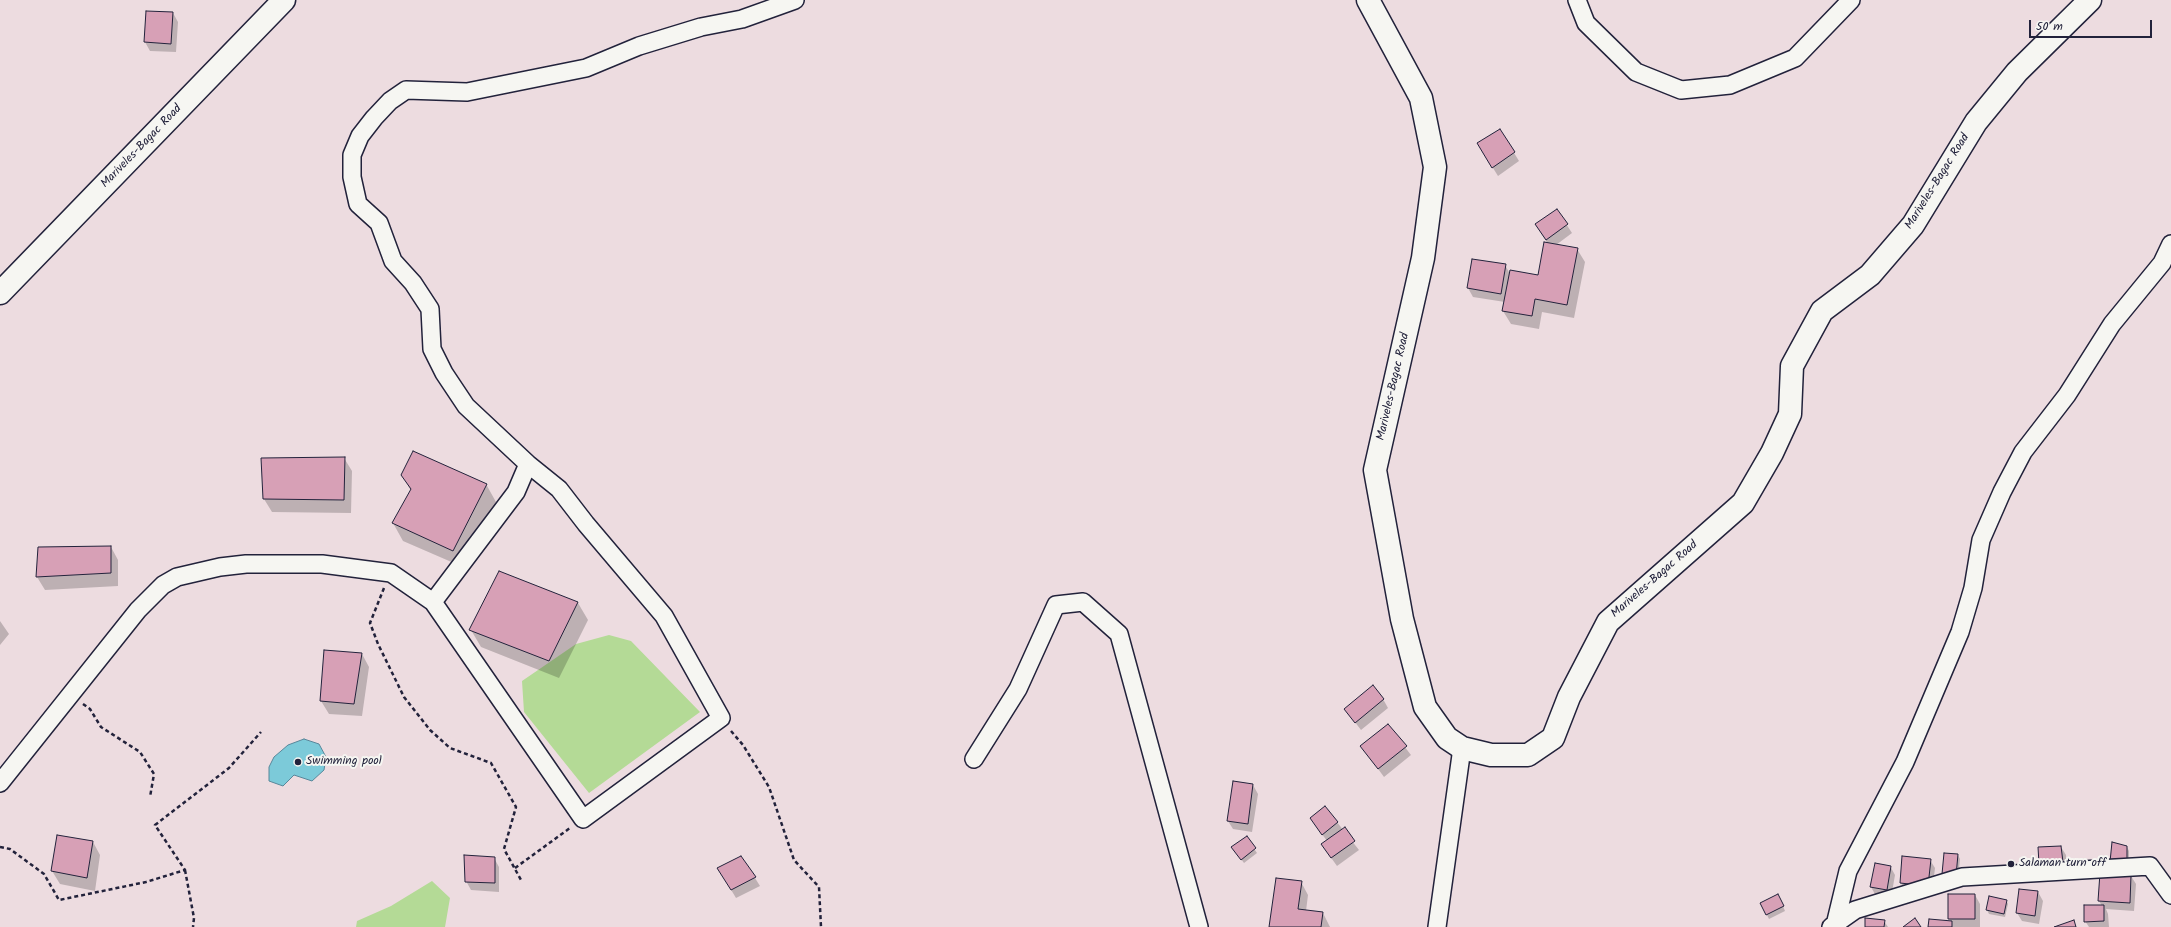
<!DOCTYPE html>
<html>
<head>
<meta charset="utf-8">
<style>
	body { margin:0 }
	#map { position:relative; width:2171px; height:927px; overflow:hidden; background:#eddce0; font-family:Kalam,sans-serif }
	canvas { display:block }
	.scale { position:absolute; left:2029px; top:20px; width:123px; height:18px; box-sizing:border-box; border:2px solid #22223b; border-top:0; padding-left:5px; font-size:12px; line-height:14px; white-space:nowrap; color:#22223b; -webkit-text-stroke:3px #f6f6f2; paint-order:stroke }
</style>
</head>
<body>
<div id="map">
<canvas width="2171" height="927"></canvas>
<div class="scale">50 m</div>
</div>
<script>
const c = document.querySelector('canvas').getContext('2d');
c.lineJoin = 'round';
function fillPath(path, color) {
  c.fillStyle = color;
  c.fill(path, 'evenodd');
}
function shape(rows) {
  const path = new Path2D();
  for (const r of rows) {
    path.moveTo(r[0], r[1]);
    for (let i = 2; i < r.length; i += 2) path.lineTo(r[i], r[i + 1]);
  }
  return path;
}
function stroke(path, color, width, dash) {
  c.strokeStyle = color;
  c.lineWidth = width;
  c.lineCap = dash ? 'butt' : 'round';
  c.setLineDash(dash || []);
  c.stroke(path);
}
function label(font, color, halo, rows, align = 'center') {
  c.font = font + ' Kalam,sans-serif';
  c.lineWidth = 4;
  c.setLineDash([]);
  c.textBaseline = 'middle';
  c.strokeStyle = halo;
  c.fillStyle = color;
  for (const [text, x, y, turn = 0] of rows) {
    c.save();
    c.translate(x, y);
    c.rotate((+turn || 0) * Math.PI / 180);
    c.textAlign = isNaN(turn) ? turn : align;
    if (halo) c.strokeText(text, 0, 0);
    c.fillText(text, 0, 0);
    c.restore();
  }
}
fillPath(shape([
	[609,635,631,641,700,712,589,793,524,712,522,681,576,644],
	[432,881,450,898,445,927,356,927,357,921,391,906]
]), '#b4da96');
const water = shape([
	[304,739,319,744,326,757,324,770,312,781,294,775,283,786,269,781,269,767,274,757,288,745,304,739]
]);
fillPath(water, '#7ccad9');
stroke(water, '#58879a', 1);
fillPath(shape([
	[147,12,173,13,178,22,176,52,150,51,145,42],
	[1500,130,1519,161,1498,176,1483,152],
	[1557,210,1572,233,1556,245,1577,249,1585,262,1574,318,1542,312,1539,329,1511,324,1503,311,1505,302,1473,297,1468,288,1505,265,1510,274,1538,277,1548,244,1536,225],
	[344,458,352,471,351,513,272,512,264,499],
	[402,475,486,484,496,502,463,567,403,541,393,523,411,491],
	[111,547,118,560,118,586,45,590,37,577],
	[499,572,578,603,588,620,559,678,481,647,471,630],
	[0,621,9,634,0,645],
	[325,651,362,654,369,667,362,716,329,714,321,701],
	[1383,699,1388,708,1361,730,1345,709],
	[1388,725,1411,755,1384,777,1362,747],
	[1253,785,1258,794,1252,832,1233,829,1228,821],
	[1325,807,1359,850,1337,866,1327,852,1327,841,1311,819],
	[1246,837,1257,853,1244,863,1235,851],
	[93,842,100,855,95,891,60,884,52,871],
	[2061,847,2066,855,2067,871,2040,864,2039,848],
	[2127,847,2129,851,2129,867,2114,866],
	[1958,855,1960,859,1958,879,1946,878],
	[494,858,499,867,499,892,471,890,466,881],
	[1930,860,1935,868,1932,894,1905,891,1901,883],
	[1890,866,1895,875,1891,898,1876,896,1871,887],
	[718,868,755,878,760,886,736,898],
	[2131,876,2136,884,2134,911,2106,909,2108,914,2109,927,2089,927,2085,921,2102,906,2099,901],
	[1301,882,1308,895,1306,911,1323,913,1330,927,1270,927],
	[2038,892,2043,901,2039,924,2022,921,2017,913],
	[1975,895,1980,904,1980,927,1929,927,1951,922,1949,919],
	[1780,899,1785,911,1769,919,1761,903],
	[2006,900,2008,904,2005,917,1989,914,1987,910],
	[1884,921,1888,927,1866,927]
]), '#0003');
const building = shape([
	[146,11,173,12,171,44,144,42,146,11],
	[1500,129,1515,152,1492,168,1477,143,1500,129],
	[1557,209,1568,224,1546,240,1535,224,1557,209],
	[1544,242,1578,248,1567,305,1535,299,1532,316,1502,311,1510,270,1538,275,1544,242],
	[1472,259,1506,264,1501,294,1467,288,1472,259],
	[413,451,487,484,453,551,392,523,411,489,401,475,413,451],
	[345,457,344,500,263,499,261,458,345,457],
	[111,546,111,573,36,577,38,547,111,546],
	[499,571,578,602,549,661,469,630,499,571],
	[324,650,362,653,354,704,320,701,324,650],
	[1373,685,1384,699,1355,723,1344,709,1373,685],
	[1388,724,1407,746,1378,769,1360,746,1388,724],
	[1233,781,1253,784,1248,824,1227,821,1233,781],
	[1325,806,1338,822,1322,835,1310,818,1325,806],
	[1345,827,1355,841,1331,858,1321,844,1345,827],
	[57,835,93,841,87,878,51,871,57,835],
	[1247,836,1256,848,1241,860,1231,847,1247,836],
	[2112,842,2127,846,2127,863,2110,862,2112,842],
	[2061,846,2063,862,2039,864,2038,847,2061,846],
	[1944,853,1958,854,1956,876,1942,874,1944,853],
	[464,855,495,857,495,883,465,882,464,855],
	[741,856,756,877,731,890,717,868,741,856],
	[1902,856,1931,859,1928,886,1900,883,1902,856],
	[1875,863,1891,866,1887,890,1870,887,1875,863],
	[2100,873,2131,875,2130,903,2098,901,2100,873],
	[1276,878,1302,881,1298,909,1323,912,1321,927,1269,927,1276,878],
	[2019,889,2038,891,2035,916,2016,913,2019,889],
	[1778,894,1784,906,1766,915,1760,903,1778,894],
	[1948,894,1975,894,1975,919,1948,919,1948,894],
	[1989,896,2007,900,2004,914,1986,910,1989,896],
	[2084,905,2104,905,2104,921,2084,922,2084,905],
	[1865,918,1885,920,1884,927,1865,927,1865,918],
	[1915,918,1921,927,1903,927,1915,918],
	[1929,919,1952,921,1952,927,1928,927,1929,919],
	[2074,920,2076,927,2054,927,2074,920]
]);
fillPath(building, '#d7a0b6');
stroke(building, '#22223b', 1);
const street = shape([
	[1577,0,1586,23,1636,72,1681,90,1730,85,1795,58,1851,0],
	[433,602,583,819,721,718,664,616,586,524,559,489,528,464,466,406,444,373,432,349,430,309,413,283,393,261,379,223,358,204,352,177,352,155,360,136,374,118,390,101,406,90,467,92,586,68,639,46,701,27,742,19,795,0],
	[974,759,1018,689,1056,605,1083,602,1119,634,1199,927],
	[0,783,138,610,163,585,177,577,220,567,246,564,322,564,391,573,433,602,516,492,528,464],
	[1835,925,1848,871,1905,762,1960,632,1973,588,1981,540,2002,492,2023,452,2067,395,2112,324,2162,263,2171,244],
	[1437,927,1462,748],
	[1831,927,1855,910,1962,877,2150,866,2171,895]
]);
const primary = shape([
	[1368,0,1421,98,1435,167,1423,258,1375,470,1402,619,1425,707,1447,738,1462,748,1491,755,1528,755,1553,738,1569,697,1608,622,1743,503,1772,453,1790,414,1792,366,1822,311,1870,275,1913,225,1976,122,2017,72,2090,0],
	[0,293,284,0]
]);
stroke(street, '#22223b', 20);
stroke(primary, '#22223b', 25);
stroke(shape([
	[384,588,370,623,378,644,404,697,430,730,450,748,491,763,516,807,504,849,521,880],
	[83,704,90,709,101,727,140,752,154,774,150,797],
	[731,731,743,745,769,787,794,860,819,887,821,927],
	[0,847,10,849,44,874,59,900,146,882,185,870,155,825,229,768,261,732],
	[515,868,570,828],
	[185,870,194,918,193,927]
]), '#22223b', 2.5, [4, 3]);
stroke(street, '#f6f6f2', 17);
stroke(primary, '#f6f6f2', 22);
for (const [x, y, r, color] of [
	[298,762,4,"#22223b"],
	[2011,864,4,"#22223b"]
]) {
  const dot = new Path2D();
  dot.arc(x, y, r, 0, 2 * Math.PI);
  c.fillStyle = color;
  c.fill(dot);
  stroke(dot, '#f6f6f2', 1.5);
}
label('12px', '#22223b', '#f6f6f2', [
	["Mariveles-Bagac Road",142,147,-46],
	["Mariveles-Bagac Road",1938,182,-58],
	["Mariveles-Bagac Road",1394,387,-77],
	["Mariveles-Bagac Road",1655,580,-41]
]);
label('12px', '#22223b', '#f6f6f2', [
	["Swimming pool",306,762],
	["Salaman turn off",2019,864]
], 'left');
</script>
</body>
</html>
